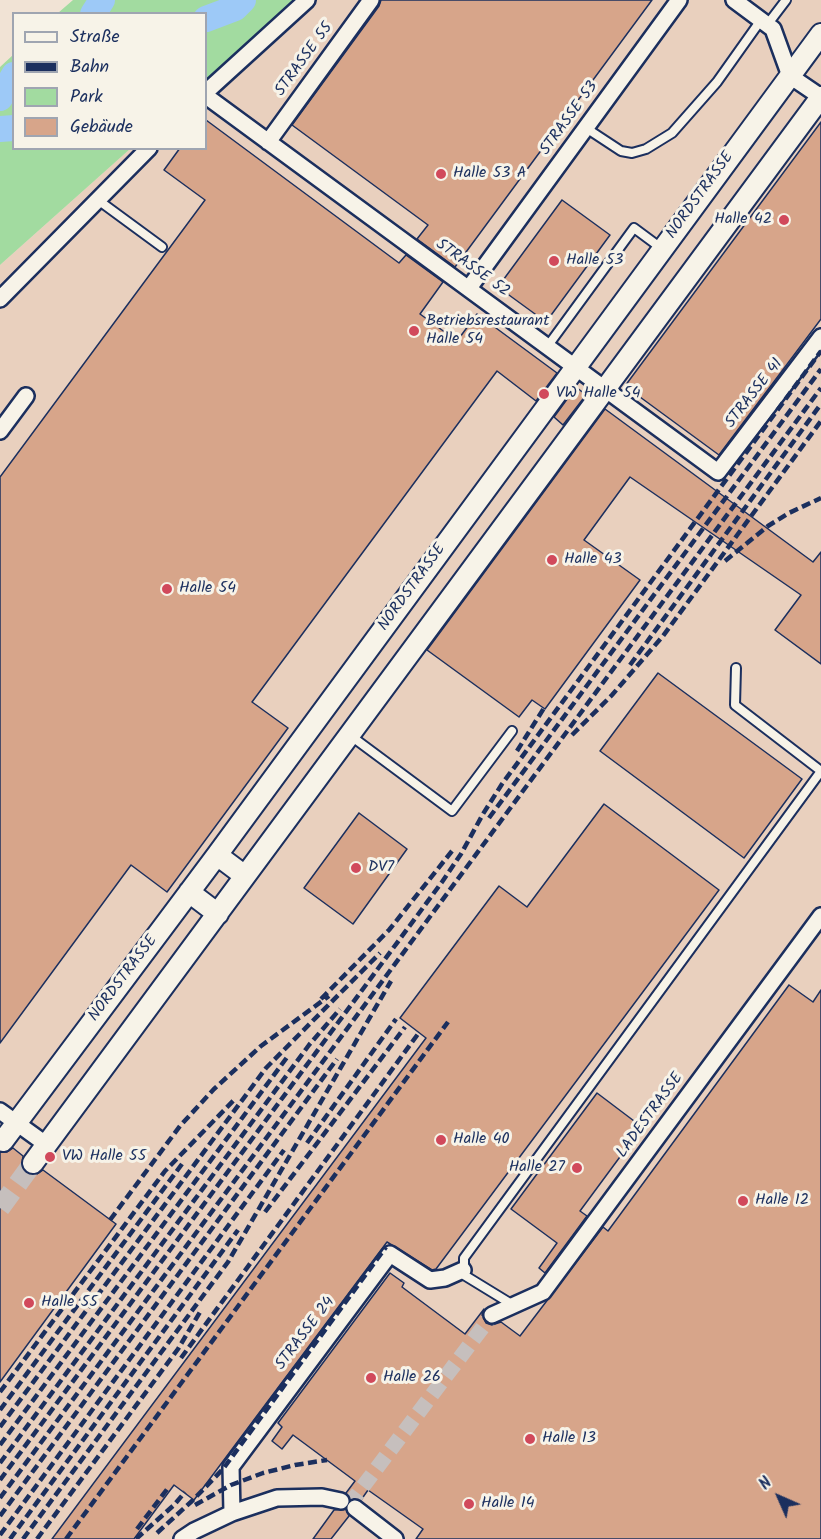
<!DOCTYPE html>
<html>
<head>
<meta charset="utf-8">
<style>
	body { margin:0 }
	#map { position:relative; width:821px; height:1539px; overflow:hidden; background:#f1e3d5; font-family:Kalam,sans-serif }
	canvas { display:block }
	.legend { position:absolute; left:12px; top:12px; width:195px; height:138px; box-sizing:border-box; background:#f7f3e8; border:2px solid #9fa5b1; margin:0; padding:8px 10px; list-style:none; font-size:18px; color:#1b2f5e }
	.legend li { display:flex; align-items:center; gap:12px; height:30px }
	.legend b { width:30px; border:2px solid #9fa5b1 }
	.north { position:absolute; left:749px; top:1467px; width:60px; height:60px; -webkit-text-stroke:4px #f7f3e8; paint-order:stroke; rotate:315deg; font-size:16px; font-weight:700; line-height:24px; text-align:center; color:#1b2f5e }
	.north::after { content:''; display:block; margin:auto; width:21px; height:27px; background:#1b2f5e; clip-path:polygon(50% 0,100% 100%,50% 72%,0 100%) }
</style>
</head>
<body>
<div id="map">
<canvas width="821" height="1539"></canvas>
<ul class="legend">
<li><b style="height:8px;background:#f7f3e8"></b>Straße</li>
<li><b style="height:8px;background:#1b2f5e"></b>Bahn</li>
<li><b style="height:16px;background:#a2dba0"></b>Park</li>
<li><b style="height:16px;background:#d7a58a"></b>Gebäude</li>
</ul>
<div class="north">N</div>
</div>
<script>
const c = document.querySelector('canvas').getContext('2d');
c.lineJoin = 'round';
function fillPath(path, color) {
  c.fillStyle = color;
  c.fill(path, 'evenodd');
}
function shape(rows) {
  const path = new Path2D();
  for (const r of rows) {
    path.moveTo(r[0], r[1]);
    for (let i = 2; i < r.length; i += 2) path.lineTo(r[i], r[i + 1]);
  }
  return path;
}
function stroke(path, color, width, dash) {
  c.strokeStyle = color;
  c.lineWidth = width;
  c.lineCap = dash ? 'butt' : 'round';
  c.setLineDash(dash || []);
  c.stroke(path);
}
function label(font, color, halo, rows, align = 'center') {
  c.font = font + ' Kalam,sans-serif';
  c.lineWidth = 6;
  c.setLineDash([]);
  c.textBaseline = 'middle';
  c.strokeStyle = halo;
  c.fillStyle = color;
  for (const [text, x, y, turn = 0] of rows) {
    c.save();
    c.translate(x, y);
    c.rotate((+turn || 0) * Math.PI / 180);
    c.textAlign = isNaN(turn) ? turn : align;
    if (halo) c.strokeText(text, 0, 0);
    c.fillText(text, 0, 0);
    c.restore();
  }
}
fillPath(shape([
	[296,0,821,0,821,1539,0,1539,0,265,130,149,206,148,206,81]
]), '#e9d0be');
fillPath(shape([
	[73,0,296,0,206,81,206,14,58,13],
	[13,55,14,148,130,149,0,265,0,67]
]), '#a2dba0');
stroke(shape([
	[93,14,102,0],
	[206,19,235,8,243,0],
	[0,98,14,75],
	[0,129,14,128]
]), '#9dc9f7', 26);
const building = shape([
	[381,0,652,0,455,267,417,239,428,225,292,125,379,6,381,0],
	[206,120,399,263,406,255,443,282,420,314,457,341,477,314,557,373,536,401,497,371,252,702,288,728,167,892,131,865,0,1043,0,477,205,200,164,170,180,148,206,148,206,120],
	[821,122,821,319,719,455,625,386,821,122],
	[562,200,610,235,546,322,498,287,562,200],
	[576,387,586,395,563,425,554,417,576,387],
	[605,409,813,562,821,552,821,664,775,630,801,595,630,477,584,540,640,580,545,709,532,700,519,717,427,650,605,409],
	[658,673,802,779,744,858,600,751,658,673],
	[604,804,719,890,436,1269,432,1270,387,1242,194,1500,174,1485,134,1539,52,1539,426,1038,400,1018,499,886,527,907,604,804],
	[359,813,407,849,353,924,304,888,359,813],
	[789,985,813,1002,821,990,821,1539,416,1539,423,1529,368,1490,361,1500,356,1498,350,1500,346,1493,355,1481,293,1435,282,1449,272,1441,282,1427,278,1423,390,1273,404,1283,402,1287,465,1334,484,1309,482,1315,486,1323,492,1325,501,1322,520,1336,603,1227,608,1231,789,985],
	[597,1093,642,1127,580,1211,587,1216,545,1273,539,1268,557,1243,511,1209,597,1093],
	[13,1148,23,1156,22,1167,26,1173,37,1174,43,1170,116,1224,0,1382,0,1152,7,1152,13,1148],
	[346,1509,349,1516,331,1539,313,1539,334,1510,346,1509]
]);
fillPath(building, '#d7a58a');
stroke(building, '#1b2f5e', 1.5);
stroke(shape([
	[349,1505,492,1315]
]), '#c6bfbd', 15, [15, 8]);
stroke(shape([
	[0,1208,33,1163]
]), '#c6bfbd', 20, [20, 10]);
const service = shape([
	[767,25,786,0],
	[586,128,621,151,632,153,646,149,672,133,717,82,761,20],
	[98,200,162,247],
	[547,347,634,228,661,248],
	[351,736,452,811,512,731],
	[513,1305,464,1275,464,1258,821,771,735,705,736,668]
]);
const minor = shape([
	[734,0,773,29,790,76,821,97],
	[206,92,307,0],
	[206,96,718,472,821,337],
	[268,142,371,0],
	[469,288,679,0],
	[0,299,149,148],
	[0,431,26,396],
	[0,1111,47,1145],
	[492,1315,543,1292,821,916],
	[355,1508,395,1539],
	[232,1513,231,1467,390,1254,430,1280,445,1278,463,1270],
	[182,1539,194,1531,232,1513,277,1498,322,1497,341,1501]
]);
const tertiary = shape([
	[217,855,245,876],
	[189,892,218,914],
	[3,1141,217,855,821,34],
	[33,1163,821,97]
]);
stroke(service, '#1b2f5e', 12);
stroke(minor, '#1b2f5e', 20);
stroke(tertiary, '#1b2f5e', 24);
stroke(service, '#f7f3e8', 8);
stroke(minor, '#f7f3e8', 15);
stroke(tertiary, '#f7f3e8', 20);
stroke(shape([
	[725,561,768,526,789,513,821,498],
	[630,665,821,404],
	[572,735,612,695,663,636,821,421],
	[517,751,544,708],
	[489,818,821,369],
	[321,999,389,930,452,851],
	[307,1143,396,1019],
	[265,1212,405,1027],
	[110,1220,180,1126,214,1089,261,1046,329,996],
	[181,1358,418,1034],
	[0,1392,165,1171,234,1100],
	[0,1410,182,1164],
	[0,1427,266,1068,380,953],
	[0,1445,288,1056],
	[0,1463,309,1045,340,1009],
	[0,1480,442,882,461,854,483,814,502,784,821,351],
	[0,1498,821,388],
	[195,1505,231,1485,263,1473,295,1465,327,1460],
	[0,1516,337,1059],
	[137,1529,168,1488],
	[157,1533,192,1501,223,1469,386,1247],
	[0,1535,284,1150],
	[10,1539,238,1230],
	[23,1539,228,1262,391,981],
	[37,1539,178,1349,200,1312],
	[66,1539,448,1022],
	[136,1539,174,1505,185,1492]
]), '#1b2f5e', 4.5, [9, 4.5]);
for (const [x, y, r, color] of [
	[441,174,6,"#d1495b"],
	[784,220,6,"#d1495b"],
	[554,261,6,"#d1495b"],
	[414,331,6,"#d1495b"],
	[544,394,6,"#d1495b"],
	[552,560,6,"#d1495b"],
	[167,589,6,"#d1495b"],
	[356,868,6,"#d1495b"],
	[441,1140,6,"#d1495b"],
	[50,1157,6,"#d1495b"],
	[577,1168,6,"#d1495b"],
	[743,1201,6,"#d1495b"],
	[29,1303,6,"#d1495b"],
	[371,1378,6,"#d1495b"],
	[530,1439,6,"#d1495b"],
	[469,1504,6,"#d1495b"]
]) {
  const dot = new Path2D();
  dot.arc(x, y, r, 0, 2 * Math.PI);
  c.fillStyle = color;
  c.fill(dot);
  stroke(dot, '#f7f3e8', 2);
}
label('16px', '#1b2f5e', '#f7f3e8', [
	["STRASSE 55",305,60,-54],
	["STRASSE 53",570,119,-54],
	["NORDSTRASSE",701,196,-54],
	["STRASSE 52",472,269,36],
	["STRASSE 41",755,394,-52],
	["NORDSTRASSE",413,588,-54],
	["NORDSTRASSE",124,979,-53],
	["LADESTRASSE",651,1116,-54],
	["STRASSE 24",306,1334,-53]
]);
label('16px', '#1b2f5e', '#f7f3e8', [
	["Halle 53 A",453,174],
	["Halle 42",772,220,"right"],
	["Halle 53",566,261],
	["Betriebsrestaurant",426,322],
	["Halle 54",426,340],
	["VW Halle 54",556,394],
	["Halle 43",564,560],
	["Halle 54",179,589],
	["DV7",368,868],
	["Halle 40",453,1140],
	["VW Halle 55",62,1157],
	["Halle 27",565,1168,"right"],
	["Halle 12",755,1201],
	["Halle 55",41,1303],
	["Halle 26",383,1378],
	["Halle 13",542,1439],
	["Halle 14",481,1504]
], 'left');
</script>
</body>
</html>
